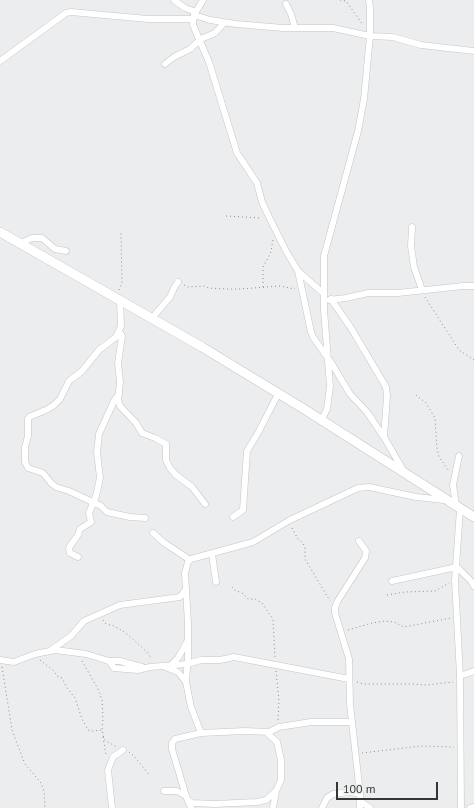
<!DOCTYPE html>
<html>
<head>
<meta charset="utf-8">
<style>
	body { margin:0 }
	#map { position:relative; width:474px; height:808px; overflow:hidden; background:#ecedee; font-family:"PT Sans",sans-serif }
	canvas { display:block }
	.scale { position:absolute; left:336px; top:782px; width:102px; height:18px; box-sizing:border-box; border:2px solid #343535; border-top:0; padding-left:5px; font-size:12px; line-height:14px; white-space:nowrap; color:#343535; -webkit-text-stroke:3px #ecedee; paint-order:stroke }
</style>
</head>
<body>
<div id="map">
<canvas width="474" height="808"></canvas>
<div class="scale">100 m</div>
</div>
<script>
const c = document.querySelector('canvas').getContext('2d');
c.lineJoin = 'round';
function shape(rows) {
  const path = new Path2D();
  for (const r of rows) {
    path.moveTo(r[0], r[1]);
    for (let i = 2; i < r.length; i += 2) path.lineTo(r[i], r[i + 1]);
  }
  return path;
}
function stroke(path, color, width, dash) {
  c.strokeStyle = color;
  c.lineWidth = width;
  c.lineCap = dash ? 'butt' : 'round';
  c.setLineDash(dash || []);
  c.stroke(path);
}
const street = shape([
	[174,0,185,8,196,12],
	[203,0,194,15,193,25,209,62,237,153,257,183,262,202,270,219,286,251,298,271,324,294],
	[286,4,291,14,295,28],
	[194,15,210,20,236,24,283,28,333,28,370,36,393,37,421,45,474,51],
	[0,61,66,13,71,12,148,19,193,19],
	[165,64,174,57,190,49,201,39,215,33,224,23],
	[412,227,411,246,414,267,422,290],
	[21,243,32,238,42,238,55,249,66,251],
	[298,271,311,332,313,337,332,364,350,394,367,412,383,436],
	[331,299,351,328,386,387,387,396,384,437,403,470],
	[120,300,121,326,116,337,99,350,82,371,69,381,60,399,54,405,48,409,29,417,28,419,28,436,25,447,25,462,28,468,43,473,51,483,56,487,69,491,101,506,107,512,130,517,145,518],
	[329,300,346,298,368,293,398,293,463,286,474,286],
	[152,318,170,297,175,286,178,282],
	[119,331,122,336,118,363,120,382,118,400,120,406,136,423,142,433,155,438,166,444,166,460,170,468,176,475,192,487,205,504],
	[321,421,327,409,330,386,324,310,324,256,358,131,364,99,370,36,370,8,369,0],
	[456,506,453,485,459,456],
	[460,509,455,581,460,676,461,808],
	[233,517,243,510,247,451,258,433,278,394],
	[153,533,163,542,190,560],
	[359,541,366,551,365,558,337,602,335,608,335,613,349,659,350,704,360,794,360,808],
	[212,554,216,582],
	[78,557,70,553,69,549,70,546,78,535,80,529,91,522,89,513,96,496,100,478,97,452,99,434,114,401,119,394],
	[392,581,457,567,471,581,474,586],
	[51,650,71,636,84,621,120,605,180,597,186,589],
	[0,660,14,662,35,654,55,650,86,654,109,661,120,661,142,667],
	[109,661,114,668,138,670,150,667,187,664,201,660,220,660,234,657,349,679],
	[171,665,178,658,187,642],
	[165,667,178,672,186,682],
	[460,676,474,671],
	[266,732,277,742,281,760,281,780,276,791,273,808],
	[201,733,191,707,186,682,188,657,188,623,185,573,188,562,191,559,253,542,290,520,358,488,369,487,416,497,444,500],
	[164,791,177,791,186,796],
	[188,800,192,803,215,804,257,802,266,800,276,791],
	[360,801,370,808],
	[112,808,108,770,113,757,123,750],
	[191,808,186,796,172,749,172,743,175,739,201,733,245,731,269,732,279,727,311,722,352,722],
	[322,808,327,798,333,794,350,792,360,794],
	[470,808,474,807]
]);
const secondary = shape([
	[0,232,202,347,304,409,474,517]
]);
stroke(street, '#c5c5c6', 7);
stroke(secondary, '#c5c5c6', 10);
stroke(shape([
	[340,0,346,1,363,25],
	[226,216,261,218],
	[184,285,188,287,204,286,209,288,226,289,240,289,280,286,295,289],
	[263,287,263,267,271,252,273,239],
	[119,290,122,283,121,233],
	[425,297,459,350,474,360],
	[416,395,426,403,435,418,437,448,439,457,449,471],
	[292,528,298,539,303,543,305,548,305,559,330,601],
	[232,587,234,590,242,593,248,599,255,599,262,603,273,619,275,658],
	[387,595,405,592,435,591,449,583],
	[103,620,106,624,114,626,126,633,147,652,152,659],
	[348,630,372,623,385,621,394,622,404,627,451,618],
	[40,660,54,671,57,676,62,678,67,688,75,698,82,719,88,730,92,731,102,730],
	[82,661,98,689,102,700,103,718,102,729,104,739,106,741,117,747],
	[2,667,12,730,25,764,41,783,44,791,45,808],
	[276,671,279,701,278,720],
	[357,682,364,684,411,684,426,685,453,682],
	[103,737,106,755],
	[129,752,134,756,150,776],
	[362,753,421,746,454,747]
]), '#8b8c8c', 1, [1, 3]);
stroke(street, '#fff', 6);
stroke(secondary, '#fff', 9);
</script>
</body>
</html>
